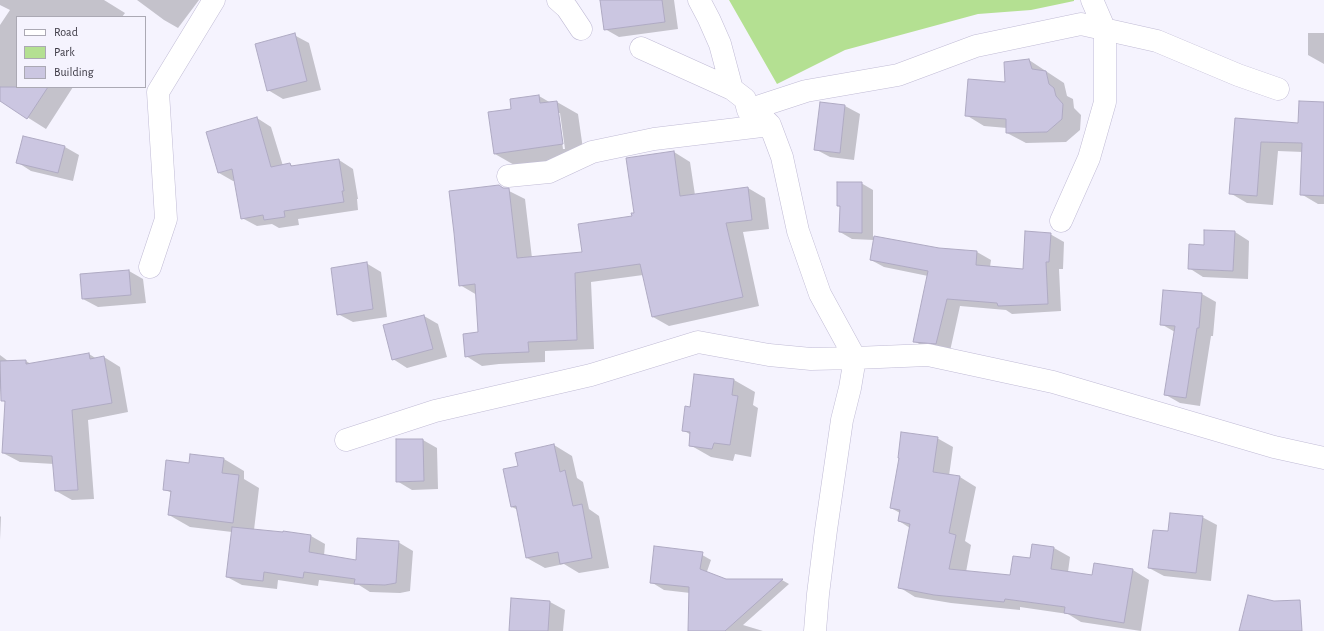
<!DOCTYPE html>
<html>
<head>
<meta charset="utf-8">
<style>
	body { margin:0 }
	#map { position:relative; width:1324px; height:631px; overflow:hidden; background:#f5f3fe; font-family:"Alegreya Sans",sans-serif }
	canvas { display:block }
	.legend { position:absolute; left:16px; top:16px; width:130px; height:72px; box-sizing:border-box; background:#f5f3fe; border:1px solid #aba9b4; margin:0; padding:5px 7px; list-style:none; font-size:12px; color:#3c3944 }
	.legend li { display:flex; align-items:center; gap:8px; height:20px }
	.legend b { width:20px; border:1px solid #aba9b4 }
</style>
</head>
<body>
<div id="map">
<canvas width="1324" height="631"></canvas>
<ul class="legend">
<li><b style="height:5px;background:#fff"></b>Road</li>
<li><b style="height:11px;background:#b4e092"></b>Park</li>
<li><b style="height:11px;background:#cbc6e1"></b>Building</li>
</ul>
</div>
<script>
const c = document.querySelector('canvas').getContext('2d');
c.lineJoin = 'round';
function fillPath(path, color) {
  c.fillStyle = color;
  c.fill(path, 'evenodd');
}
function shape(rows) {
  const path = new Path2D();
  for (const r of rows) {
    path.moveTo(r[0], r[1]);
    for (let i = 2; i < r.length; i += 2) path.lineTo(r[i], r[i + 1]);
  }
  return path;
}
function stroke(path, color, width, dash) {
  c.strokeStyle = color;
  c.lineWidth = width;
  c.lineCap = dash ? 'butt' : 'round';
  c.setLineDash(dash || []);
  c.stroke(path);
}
fillPath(shape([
	[729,0,1074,0,1074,1,1031,10,978,14,845,50,777,84]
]), '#b4e092');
fillPath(shape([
	[0,0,104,0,125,13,122,17,17,17,17,87,73,87,46,129,0,100,0,25,10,10,0,5],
	[137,0,199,0,178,28,164,20],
	[601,0,674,0,678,29,619,37,605,29],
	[1308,33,1324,33,1324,64,1308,55],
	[294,35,309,43,321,90,283,99,268,90],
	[1029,60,1064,83,1067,96,1073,99,1074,108,1081,115,1080,130,1066,142,1026,143,1007,133,1007,128,984,126,966,115,1006,83],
	[539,96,551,103,557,102,578,114,584,156,516,166,495,154,513,110],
	[558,113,560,113,565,149,563,149],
	[821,103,845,106,860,114,854,160,830,157,815,149],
	[1324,103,1324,204,1318,204,1301,194,1303,152,1278,151,1273,205,1247,203,1230,193,1236,119,1299,124],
	[257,118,271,127,283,166,290,164,294,167,339,160,353,169,358,199,357,199,358,210,298,219,299,225,279,228,272,224,257,226,242,218,235,181,233,181,219,173],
	[65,147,79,155,73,181,31,171,17,162],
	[674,152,690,162,695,195,748,188,765,198,769,229,743,232,759,306,669,326,653,317,643,275,591,282,594,349,545,351,545,362,499,364,482,366,466,356,479,333,477,295,460,285,499,186,525,199,532,258,583,253,633,217],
	[861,183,873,190,873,237,939,249,977,252,991,260,990,267,1024,270,1050,234,1064,242,1063,269,1059,269,1061,311,1012,314,1006,310,960,306,950,351,928,349,914,341,928,276,884,267,871,260,874,240,852,239,840,232,841,207,838,206],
	[1235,232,1249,241,1248,279,1203,277,1189,268,1205,246],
	[366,263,381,272,387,317,353,322,338,314],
	[129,271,143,279,146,303,98,307,83,299],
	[1202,294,1216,302,1213,336,1211,336,1200,406,1180,403,1166,395,1175,332,1161,324],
	[424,316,438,324,447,357,407,368,393,359],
	[89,354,97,359,104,357,120,367,128,412,88,420,94,499,72,500,56,491,54,464,20,462,3,453,5,402,2,400,0,386,0,355,8,361,26,361,31,364],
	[695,375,734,380,755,392,753,405,758,408,751,457,735,454,733,461,711,457,690,445,691,435,683,430,690,408],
	[937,438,953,447,949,476,960,477,976,487,965,541,971,545,966,572,1011,576,1031,559,1054,548,1070,557,1068,572,1093,576,1095,564,1133,570,1149,580,1141,631,1081,622,1068,614,1020,607,1020,610,951,603,915,597,899,587,910,528,899,521,900,513,891,508],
	[423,440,437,448,438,489,412,490,397,481],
	[554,445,572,456,577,478,583,482,589,509,599,516,609,568,579,573,564,564,545,568,527,558,518,510,512,507,519,467],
	[224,459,244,471,244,479,259,488,254,530,283,533,284,532,311,536,325,544,324,556,357,561,398,542,413,551,410,591,400,593,370,592,359,585,319,580,318,586,278,580,277,589,242,585,227,577,232,532,190,527,169,515,172,493,164,489,190,464],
	[0,516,1,517,0,540],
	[1202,517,1217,525,1211,581,1164,576,1149,568,1169,532],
	[697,552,711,560,699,594,664,590,651,582],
	[705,580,782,580,789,584,743,625,763,631,716,631],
	[512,599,550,602,565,610,563,631,510,631]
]), '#0003');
const building = shape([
	[600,0,662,0,665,22,604,30,600,0],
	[295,33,307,81,267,91,255,44,295,33],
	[1029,59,1032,69,1046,71,1049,84,1054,88,1056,96,1063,104,1062,119,1047,132,1006,133,1006,119,965,116,968,79,1005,82,1004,62,1029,59],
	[0,87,48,87,27,119,0,101,0,87],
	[539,95,540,103,557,101,563,144,494,154,488,112,511,109,510,99,539,95],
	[1299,101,1324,102,1324,196,1300,195,1302,143,1261,142,1257,196,1229,194,1235,118,1298,123,1299,101],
	[820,102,845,105,840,153,814,150,820,102],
	[257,117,271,167,290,163,291,166,339,159,344,191,342,191,344,202,284,211,285,217,264,220,263,215,241,219,232,169,218,173,206,132,257,117],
	[23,136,65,146,58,173,16,163,23,136],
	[674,151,680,196,748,187,752,220,726,223,743,297,652,317,640,264,575,273,577,340,528,342,529,352,482,354,465,357,463,334,478,332,475,284,459,286,454,233,449,191,499,185,503,188,509,188,517,258,582,252,578,224,632,216,631,213,634,213,626,158,674,151],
	[837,182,862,182,862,233,839,232,840,206,837,206,837,182],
	[1204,230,1235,231,1233,271,1188,269,1189,244,1204,245,1204,230],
	[1025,231,1051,233,1049,262,1046,262,1048,304,998,306,997,303,947,299,936,344,913,342,928,271,870,260,874,236,939,248,977,251,976,265,1023,269,1025,231],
	[367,262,373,309,337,315,331,268,367,262],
	[129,270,131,295,82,299,80,274,129,270],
	[1163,290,1202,293,1199,328,1197,328,1186,398,1164,395,1175,326,1160,325,1163,290],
	[424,315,433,349,392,360,383,325,424,315],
	[89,353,90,359,104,356,112,403,72,410,78,490,55,491,52,456,2,453,5,401,1,401,0,361,26,360,26,364,89,353],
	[694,374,734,379,732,395,738,396,730,445,714,443,712,449,689,446,690,432,682,431,685,406,690,407,694,374],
	[901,432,938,437,933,472,960,476,949,533,956,535,949,569,1010,575,1013,556,1030,558,1032,544,1054,547,1051,569,1092,575,1094,563,1133,569,1124,623,1064,613,1065,607,1005,599,1004,602,934,595,898,588,910,524,898,521,900,510,890,508,899,458,898,458,901,432],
	[396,439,423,439,424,481,396,482,396,439],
	[554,444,560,472,565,470,573,506,582,504,592,558,560,564,558,552,526,558,516,506,511,507,503,469,518,466,515,453,554,444],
	[190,454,224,458,222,473,239,475,233,523,168,515,171,491,163,490,166,460,189,463,190,454],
	[1170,513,1203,516,1196,573,1148,568,1153,530,1168,531,1170,513],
	[232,527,283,532,283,531,311,535,309,552,356,560,357,538,399,541,396,583,385,585,354,584,355,579,304,572,303,578,264,572,263,581,226,577,232,527],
	[654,546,703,552,700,569,726,579,783,579,725,631,688,631,689,587,650,583,654,546],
	[1248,595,1274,601,1300,600,1302,631,1239,631,1248,595],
	[511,598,550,601,548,631,509,631,511,598]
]);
fillPath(building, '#cbc6e1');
stroke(building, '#afaac3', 1);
const street = shape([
	[558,0,567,8,581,29],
	[699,0,709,19,720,44,732,89],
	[748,110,806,91,898,75,976,46,1081,24,1157,41,1238,75,1278,89],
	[508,176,549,172,592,152,654,139,770,125],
	[1061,221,1089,158,1105,102,1105,30,1092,0],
	[150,267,166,219,158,92,214,0],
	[346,440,435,411,591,375,698,342,769,355,811,359,855,358,820,294,798,231,782,157,770,125,758,113,748,110,745,99,732,89,641,48],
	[815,631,818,594,826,530,842,420,850,388,855,358,928,355,1053,382,1274,447,1324,458]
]);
stroke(street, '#c0bbd5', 23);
stroke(street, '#fff', 22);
</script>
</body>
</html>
